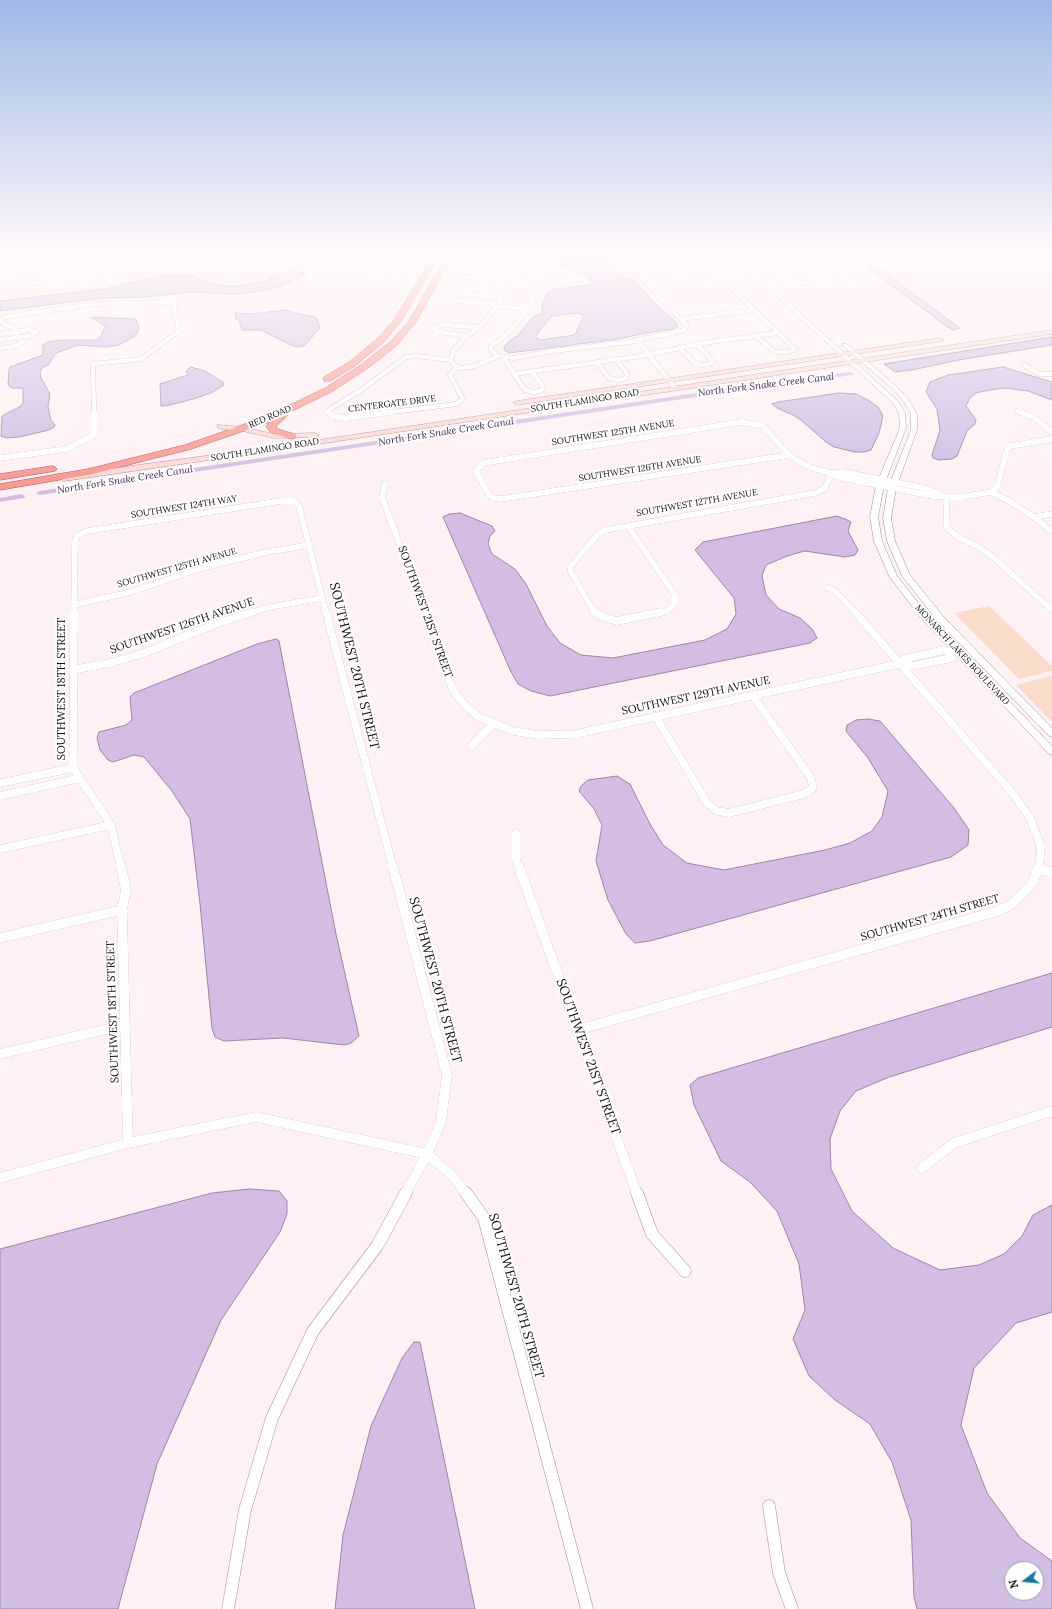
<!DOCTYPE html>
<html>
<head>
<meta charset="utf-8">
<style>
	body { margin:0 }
	#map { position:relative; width:1052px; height:1609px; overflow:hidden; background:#fff1f4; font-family:Lora,serif }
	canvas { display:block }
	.north { position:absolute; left:1004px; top:1561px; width:40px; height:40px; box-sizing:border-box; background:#fff; border:1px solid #a09d9e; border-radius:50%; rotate:254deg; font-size:11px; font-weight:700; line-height:16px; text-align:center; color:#110b0d }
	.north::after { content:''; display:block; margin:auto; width:14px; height:18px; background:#1579a5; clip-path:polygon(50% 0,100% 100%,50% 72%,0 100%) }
</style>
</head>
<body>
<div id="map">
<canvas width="1052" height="1609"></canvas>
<div class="north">N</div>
</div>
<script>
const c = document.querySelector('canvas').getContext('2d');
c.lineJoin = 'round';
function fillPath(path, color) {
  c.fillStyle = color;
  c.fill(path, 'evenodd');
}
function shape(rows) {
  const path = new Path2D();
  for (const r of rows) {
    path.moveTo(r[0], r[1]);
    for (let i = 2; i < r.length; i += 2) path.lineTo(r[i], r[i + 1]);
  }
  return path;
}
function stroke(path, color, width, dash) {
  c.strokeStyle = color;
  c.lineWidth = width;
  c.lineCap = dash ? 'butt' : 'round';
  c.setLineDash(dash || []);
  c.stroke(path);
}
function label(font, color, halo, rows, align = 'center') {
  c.font = font + ' Lora,serif';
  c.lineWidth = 4;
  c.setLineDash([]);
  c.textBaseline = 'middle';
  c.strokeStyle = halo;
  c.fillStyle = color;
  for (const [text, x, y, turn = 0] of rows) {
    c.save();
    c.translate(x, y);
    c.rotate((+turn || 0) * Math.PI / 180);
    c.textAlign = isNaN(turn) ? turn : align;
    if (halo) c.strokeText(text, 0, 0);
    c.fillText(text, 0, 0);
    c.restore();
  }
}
fillPath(shape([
	[989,606,1052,666,1052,671,1019,679,954,613],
	[1052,676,1052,722,1016,685]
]), '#fadccb');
const water = shape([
	[563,256,605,256,621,275,627,279,635,281,648,295,650,299,676,322,678,326,674,329,646,333,618,339,509,353,504,350,504,347,508,342,518,335,533,317,542,314,542,306,547,293,552,290,593,284,588,276,573,272,562,267,559,260,563,256],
	[576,313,584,315,575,335,540,340,535,337,549,319,553,316,576,313],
	[852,256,862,256,960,328,953,330,949,328,852,256],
	[291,270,305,273,305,275,279,287,253,292,233,294,190,292,146,297,101,298,0,311,0,301,104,289,159,276,191,275,210,283,223,286,237,286,265,281,291,270],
	[287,310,294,313,315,317,317,319,320,328,304,346,297,347,291,345,261,330,242,330,239,320,236,319,235,313,250,314,287,310],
	[96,317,135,319,137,321,139,329,135,336,119,345,105,347,78,345,56,353,48,365,42,368,40,372,41,378,50,394,48,407,51,420,55,425,54,427,49,430,19,437,7,438,1,436,2,416,21,406,23,403,23,388,12,388,8,385,9,369,10,367,43,355,43,345,48,342,61,340,97,340,101,336,105,327,103,324,91,318,96,317],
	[1052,337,1052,345,958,360,912,370,895,372,884,364,1052,337],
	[191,367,205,371,224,383,224,385,211,393,193,399,166,406,161,406,160,384,188,375,186,371,191,367],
	[1003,367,1052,382,1052,400,1028,391,1005,388,989,390,976,393,970,398,966,406,976,420,975,424,967,431,957,456,952,459,939,460,933,458,932,455,940,430,937,409,926,392,930,382,948,375,1003,367],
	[839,393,856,394,868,400,878,407,883,416,879,433,871,450,864,452,855,452,834,447,826,442,801,420,793,415,777,408,772,404,778,402,839,393],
	[460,513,492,526,495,531,490,536,488,544,492,554,515,569,526,584,547,626,560,643,581,655,613,658,705,640,727,629,736,614,734,598,695,550,703,542,837,516,845,519,851,522,848,531,858,550,855,555,845,557,805,551,787,556,766,565,762,576,766,595,779,609,800,618,812,629,817,638,810,643,550,696,531,691,518,684,511,672,443,517,449,514,460,513],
	[276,639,279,641,336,934,359,1036,351,1043,344,1045,283,1038,224,1041,215,1037,212,1028,200,904,190,819,172,791,144,757,134,755,113,762,108,760,100,750,97,738,99,732,126,725,132,720,130,697,134,693,257,644,276,639],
	[868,719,880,721,954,808,969,830,968,845,951,857,650,941,635,943,626,934,608,900,596,861,602,825,594,809,579,791,581,786,588,780,617,776,630,784,650,824,663,845,687,863,724,870,825,850,850,843,872,831,882,817,888,791,868,758,846,731,847,725,856,720,868,719],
	[1052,973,1052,1027,889,1077,856,1091,840,1111,830,1139,831,1169,852,1211,893,1248,940,1270,979,1265,1004,1254,1022,1236,1033,1215,1052,1205,1052,1312,1016,1323,974,1368,961,1425,987,1493,1020,1538,1052,1561,1052,1609,917,1609,914,1597,911,1520,892,1462,870,1424,835,1400,809,1376,793,1339,805,1310,799,1264,777,1211,750,1182,721,1161,694,1105,690,1085,698,1078,1052,973],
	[1012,1569,1036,1569,1036,1593,1012,1593,1012,1569],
	[249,1189,279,1191,287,1201,287,1214,280,1232,221,1320,157,1464,118,1609,0,1609,0,1249,212,1193,249,1189],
	[414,1342,420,1342,475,1609,335,1609,343,1535,371,1426,402,1358,414,1342]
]);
fillPath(water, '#d2bee3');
stroke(water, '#9888a3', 1);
fillPath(shape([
	[851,372,854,374,853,375,743,390,40,495,36,493,40,491,743,386,851,372],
	[21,494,25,496,24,498,0,502,0,498,21,494]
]), '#d2bee3');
const minorFar4 = shape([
	[9,256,5,283,14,285,102,276,136,267,177,262,218,261,233,264,242,269],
	[127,256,138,260,143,265],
	[276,256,296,261,343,268,539,282],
	[364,256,383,256],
	[529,256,547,256],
	[547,256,530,305,509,332,491,347,491,350,498,356,514,358,553,351,629,342,685,330,686,325,621,256],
	[760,256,795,284,849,278],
	[821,256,860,286],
	[653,259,685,256],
	[8,265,96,256],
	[514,268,476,265,471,261,480,259,517,261],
	[672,278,731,272,741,275,736,278,679,285],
	[723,280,795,349,789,352,775,352,756,336],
	[496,304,458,301,454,298,457,295,462,294,503,297],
	[495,306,528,309],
	[680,319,755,310],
	[0,334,29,330,35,331,36,333,30,336,0,340],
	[467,336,440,332,434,330,434,328,442,325,478,327],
	[637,340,675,388],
	[679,347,693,362,702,365,711,364,712,361,697,344],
	[0,348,15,346,23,342,17,336,15,329,2,323,2,319,5,317,92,304,173,302,179,331,141,359,93,364,94,413],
	[498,356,475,366,462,368,455,366,451,360,453,351,465,338,483,324,504,296,509,286],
	[504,358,514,374,641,356,703,343,778,333],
	[597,362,609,378,618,380,626,378,627,374,616,359],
	[1024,365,1040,374,1052,374],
	[514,374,525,390,534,392,542,390,543,386,531,371],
	[1017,411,1023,413],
	[330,413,330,409,361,390,406,357,416,356,451,360],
	[384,413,456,404,463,399,450,375,457,367]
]);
const minorFar3 = shape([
	[329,412,332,416,345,418,392,412],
	[1020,412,1033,417,1052,432],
	[742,422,763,426,789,455,501,499,493,498,489,495,476,471,483,463,742,422],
	[789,455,803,464,815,469,832,473,842,478,933,496,962,497,991,492,997,487,1007,450,1010,446,1052,439],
	[0,458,67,449,94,435,94,412],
	[833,473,843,472,925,488,941,494],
	[385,484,382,497,425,613],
	[991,492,1009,501,1034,517,1052,532],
	[946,496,947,528,959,538,977,546,994,558,1052,610],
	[1034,517,1052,514],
	[628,526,675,595,675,604,667,611,656,613],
	[628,526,815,493,825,488,832,473],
	[826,587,835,591,856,613],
	[73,605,131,592,202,568,267,552,310,545],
	[74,613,75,541,78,535,88,531,281,501,294,501,299,506,326,613],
	[250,613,270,607,322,598],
	[595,613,571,572,570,567,598,534,606,530,628,526]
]);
const minorFar2 = shape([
	[74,612,73,768,111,825,121,868],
	[326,612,393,868],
	[424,612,453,690,463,703,477,716,513,731,538,735,576,734,903,663],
	[594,612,603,617,617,621,661,612],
	[855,612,1014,795,1030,818,1041,847,1039,868],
	[944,650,951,653,952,658,912,666,903,663,904,659,944,650],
	[951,653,957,651],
	[72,670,110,663,144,653,218,623,253,612],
	[656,717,707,803,717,811,729,813,804,794,813,788,811,778,753,696],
	[472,745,493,724],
	[0,783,73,768],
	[0,796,80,778],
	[516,833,516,859,519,868],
	[0,849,111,825]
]);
const minorFar1 = shape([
	[121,867,126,890,122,910,128,1143],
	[393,867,447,1075,441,1122,427,1154,454,1177,466,1194],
	[519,867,637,1194],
	[1039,868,1052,873],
	[0,938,122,910],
	[577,1030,998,911,1012,904,1032,884,1039,867],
	[0,1054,125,1025],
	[922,1168,954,1143,1052,1111],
	[0,1178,128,1143,256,1117,427,1154,405,1194]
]);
const minor = shape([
	[466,1193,484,1218,587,1609],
	[637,1193,652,1234,685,1271],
	[769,1506,779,1573,792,1609],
	[228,1609,245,1510,272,1418,313,1331,377,1246,406,1193]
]);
const tertiary = shape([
	[732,256,737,256,899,402,905,413,906,428,884,485,878,517,882,541,897,576,927,614,1052,746,1052,755,1049,754,921,618,889,576,874,541,870,517,876,485,900,428,899,413,893,403,732,256],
	[843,344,847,344,897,387,909,400,917,414,917,430,896,488,891,518,895,541,910,575,942,615,1052,728,1052,737,1049,736,936,619,902,576,887,541,883,518,888,488,911,430,911,414,904,402,893,389,843,346,843,344]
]);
const secondary = shape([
	[1052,330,1052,334,272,451,64,481,60,478,64,475,272,447,1052,330],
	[940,338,944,340,942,341,517,405,513,403,517,401,940,338],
	[218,425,242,427,274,434,315,433,319,435,315,437,274,438,242,431,221,429,217,427,218,425]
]);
const trunk = shape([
	[433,256,440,256,401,321,384,342,355,366,330,381,324,381,323,379,324,377,349,362,378,338,394,320,433,256],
	[446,256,453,256,416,322,397,345,368,368,331,392,288,413,287,416,276,426,277,429,295,434,297,436,295,438,292,439,271,433,266,426,270,422,191,449,88,475,0,490,0,484,88,469,185,445,265,417,325,388,362,364,391,341,409,321,446,256],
	[52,466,55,467,57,469,55,471,0,480,0,474,52,466]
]);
stroke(minorFar4, '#9f8f93', 5);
stroke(minorFar3, '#9f8f93', 6);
stroke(minorFar2, '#9f8f93', 8);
stroke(minorFar1, '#9f8f93', 10);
stroke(minor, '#9f8f93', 13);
stroke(tertiary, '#9f8f93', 1);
stroke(secondary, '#9f8f93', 1);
stroke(trunk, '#a75852', 1);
stroke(minorFar4, '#fff', 4.5);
stroke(minorFar3, '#fff', 6);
stroke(minorFar2, '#fff', 8);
stroke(minorFar1, '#fff', 10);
stroke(minor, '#fff', 12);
fillPath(tertiary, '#fff');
fillPath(secondary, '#fdd9d6');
fillPath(trunk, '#fa9a92');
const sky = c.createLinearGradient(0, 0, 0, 481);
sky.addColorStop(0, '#9fb8e6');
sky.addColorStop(0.53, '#fff9fa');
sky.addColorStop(1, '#fff9fa00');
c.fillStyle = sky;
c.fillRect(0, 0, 1052, 481);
label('9px', '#110b0d', '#fff', [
	["SOUTH FLAMINGO ROAD",585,401,-9],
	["CENTERGATE DRIVE",392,404,-7],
	["RED ROAD",270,417,-23],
	["SOUTHWEST 125TH AVENUE",613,433,-9],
	["SOUTH FLAMINGO ROAD",265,450,-9],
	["SOUTHWEST 126TH AVENUE",640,469,-9],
	["SOUTHWEST 127TH AVENUE",697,503,-10],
	["SOUTHWEST 124TH WAY",184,507,-9],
	["SOUTHWEST 125TH AVENUE",177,568,-16],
	["MONARCH LAKES BOULEVARD",962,655,47]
]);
label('italic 10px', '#472b5b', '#fff', [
	["North Fork Snake Creek Canal",766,385,-7],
	["North Fork Snake Creek Canal",446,432,-9],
	["North Fork Snake Creek Canal",125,480,-9]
]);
label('11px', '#110b0d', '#fff', [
	["SOUTHWEST 21ST STREET",425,612,70],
	["SOUTHWEST 126TH AVENUE",182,626,-19],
	["SOUTHWEST 18TH STREET",62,689,-90],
	["SOUTHWEST 129TH AVENUE",696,696,-12],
	["SOUTHWEST 24TH STREET",930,918,-16],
	["SOUTHWEST 18TH STREET",113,1012,-92]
]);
label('13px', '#110b0d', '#fff', [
	["SOUTHWEST 20TH STREET",354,666,76],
	["SOUTHWEST 20TH STREET",435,980,75],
	["SOUTHWEST 21ST STREET",588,1057,70],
	["SOUTHWEST 20TH STREET",516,1296,74]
]);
</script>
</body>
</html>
